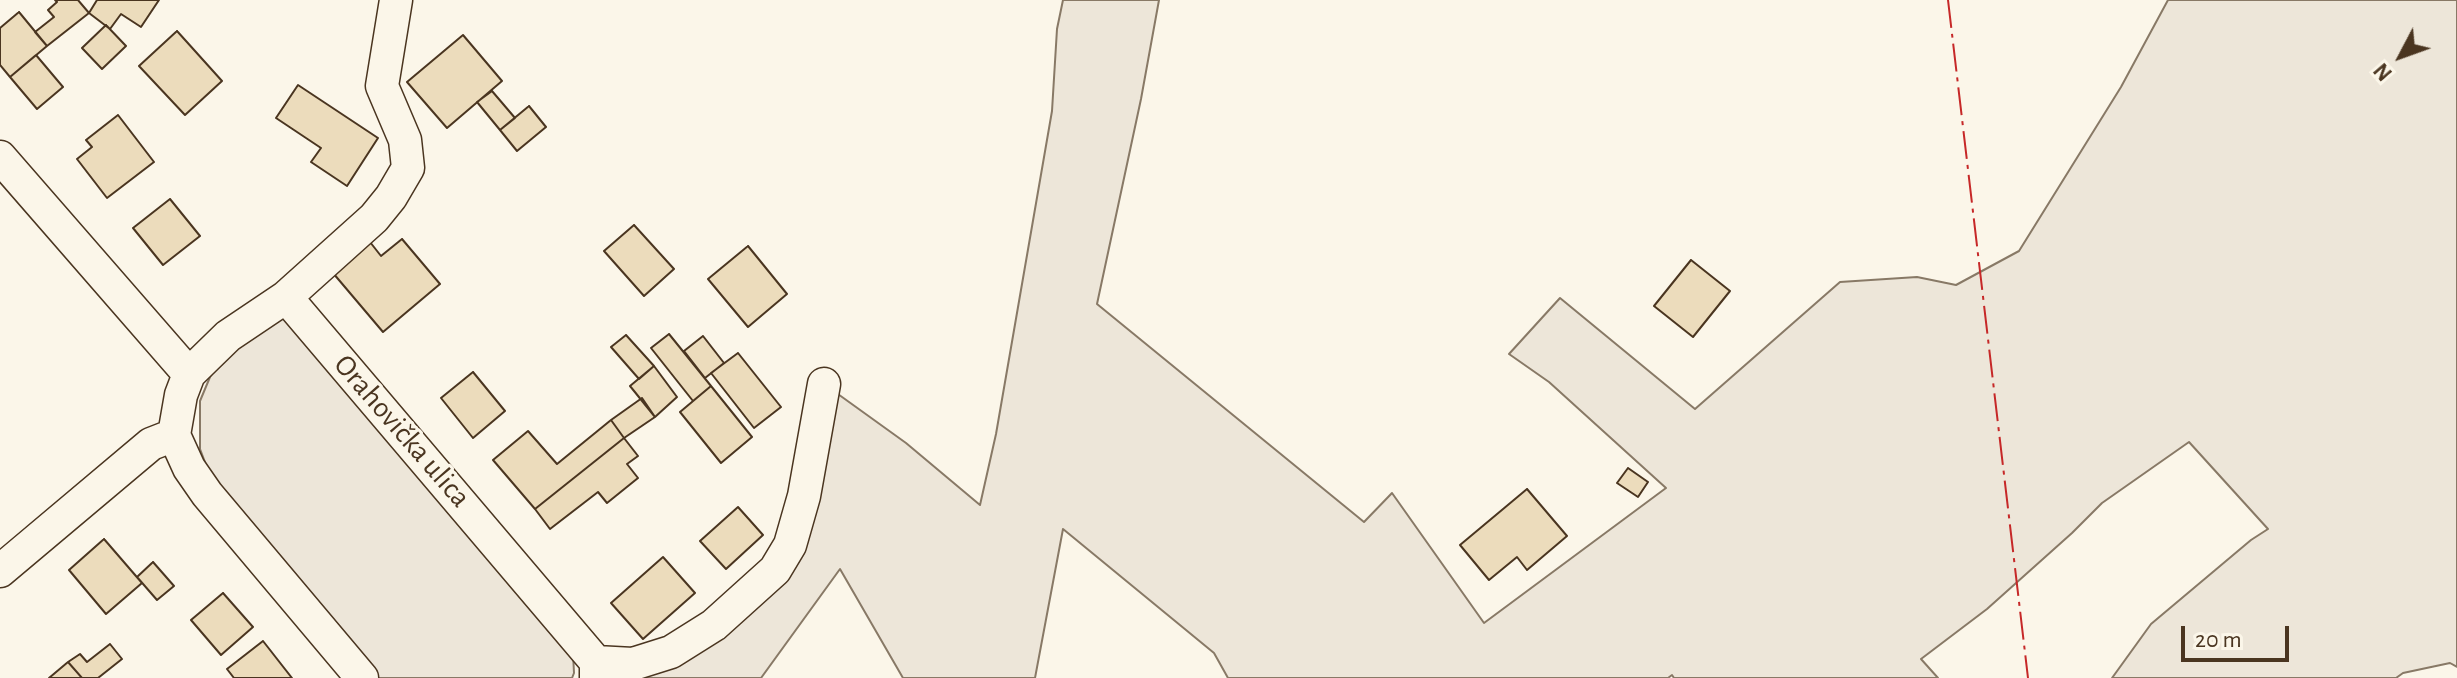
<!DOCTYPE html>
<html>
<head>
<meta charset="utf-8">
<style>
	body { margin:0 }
	#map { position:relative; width:2457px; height:678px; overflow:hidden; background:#fbf6e9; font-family:"Alegreya Sans",sans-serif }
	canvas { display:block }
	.north { position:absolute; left:2361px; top:16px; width:80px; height:80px; -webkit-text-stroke:6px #fbf6e9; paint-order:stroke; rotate:229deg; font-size:22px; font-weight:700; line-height:32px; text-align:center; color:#4a3520 }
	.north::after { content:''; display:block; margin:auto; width:28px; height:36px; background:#4a3520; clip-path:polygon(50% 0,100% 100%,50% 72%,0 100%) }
	.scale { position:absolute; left:2181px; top:626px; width:108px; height:36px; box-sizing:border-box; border:4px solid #4a3520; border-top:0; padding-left:10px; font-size:24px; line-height:28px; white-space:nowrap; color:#4a3520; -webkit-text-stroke:6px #fbf6e9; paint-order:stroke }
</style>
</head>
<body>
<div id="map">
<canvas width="2457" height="678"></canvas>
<div class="north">N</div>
<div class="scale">20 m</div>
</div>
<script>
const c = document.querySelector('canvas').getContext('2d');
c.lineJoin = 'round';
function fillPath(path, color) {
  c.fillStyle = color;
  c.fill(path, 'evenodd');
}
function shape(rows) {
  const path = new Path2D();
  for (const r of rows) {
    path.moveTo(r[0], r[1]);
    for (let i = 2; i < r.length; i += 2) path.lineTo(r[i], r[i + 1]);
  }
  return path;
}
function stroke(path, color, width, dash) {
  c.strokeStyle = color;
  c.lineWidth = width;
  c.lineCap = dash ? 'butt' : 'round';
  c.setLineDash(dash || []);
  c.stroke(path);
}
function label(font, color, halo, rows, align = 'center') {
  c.font = font + ' "Alegreya Sans",sans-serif';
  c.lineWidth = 6;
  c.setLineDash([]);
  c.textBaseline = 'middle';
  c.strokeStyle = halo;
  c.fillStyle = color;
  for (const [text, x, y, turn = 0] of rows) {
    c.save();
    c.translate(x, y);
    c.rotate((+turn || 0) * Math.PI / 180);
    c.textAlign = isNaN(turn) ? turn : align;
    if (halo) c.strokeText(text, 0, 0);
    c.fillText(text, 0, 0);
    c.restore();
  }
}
const green = shape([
	[1063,0,1159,0,1141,99,1097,304,1364,522,1392,493,1484,623,1666,488,1549,382,1509,354,1560,298,1695,409,1840,282,1917,277,1956,285,2019,251,2121,87,2168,0,2457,0,2457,667,2450,663,2403,673,2396,678,2112,678,2151,624,2251,540,2268,529,2189,442,2102,503,2072,533,1987,609,1921,659,1938,678,1674,678,1672,675,1668,678,1228,678,1214,653,1063,529,1035,678,903,678,840,569,761,678,621,678,775,570,824,384,906,443,980,505,996,434,1052,111,1057,29,1063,0],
	[284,318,573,653,574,673,572,678,374,678,211,478,200,449,200,401,210,377,224,356,245,336,284,318]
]);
fillPath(green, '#ede6d9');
stroke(green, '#887966', 2);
const building = shape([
	[55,0,78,0,89,13,47,46,35,32,54,17,48,10,57,2,55,0],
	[97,0,159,0,141,27,121,14,110,29,89,13,97,0],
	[19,12,47,46,10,77,0,65,0,28,19,12],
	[106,25,126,46,102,69,82,48,106,25],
	[177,31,222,81,185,115,139,66,177,31],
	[463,35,502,81,447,128,407,82,463,35],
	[36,55,63,87,37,109,10,77,36,55],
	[298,85,378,138,347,186,311,162,321,148,276,118,298,85],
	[492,91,515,118,500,130,477,102,492,91],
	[529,106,546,127,517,151,500,130,529,106],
	[118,115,154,162,107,198,77,159,92,147,86,140,118,115],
	[170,199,200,236,163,265,133,228,170,199],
	[634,225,674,269,644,296,604,251,634,225],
	[402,239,440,284,383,332,333,273,370,242,381,256,402,239],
	[748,246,787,294,748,327,708,279,748,246],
	[1691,260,1730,291,1693,337,1654,306,1691,260],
	[669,334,711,386,693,401,651,348,669,334],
	[626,335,654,366,639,379,611,347,626,335],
	[703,336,724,363,705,378,684,351,703,336],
	[738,353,781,407,754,428,711,373,738,353],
	[654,366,677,397,655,417,630,386,654,366],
	[473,372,505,411,473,438,441,398,473,372],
	[711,386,752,437,721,463,680,412,711,386],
	[642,398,655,417,624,438,611,420,642,398],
	[611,420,624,438,535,509,493,460,528,431,557,464,611,420],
	[624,438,638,456,627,464,638,478,607,503,598,492,550,529,535,509,624,438],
	[1628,468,1648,482,1638,497,1617,483,1628,468],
	[1527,489,1567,536,1527,570,1517,557,1489,580,1460,545,1527,489],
	[738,507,763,535,726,569,700,541,738,507],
	[104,539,142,583,106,614,69,570,104,539],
	[663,557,695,593,643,639,611,603,663,557],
	[153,562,174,586,157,600,137,577,153,562],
	[223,593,253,627,221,655,191,620,223,593],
	[263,641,292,678,234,678,227,669,263,641],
	[110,644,122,659,98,678,82,678,68,662,80,654,87,662,110,644],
	[68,662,82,678,49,678,68,662]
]);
fillPath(building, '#ecdcbc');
stroke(building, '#4a3520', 2);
const street = shape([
	[0,157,189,374],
	[286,297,374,218,391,197,408,168,405,140,382,86,396,0],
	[0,571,151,444,174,435],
	[596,662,633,664,671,652,714,625,775,570,790,545,804,496,824,384],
	[362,678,207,494,189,468,174,435,181,395,189,374,228,336,286,297,596,662,596,678]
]);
stroke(street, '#4a3520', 35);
stroke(street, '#fbf6e9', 32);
stroke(shape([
	[1948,0,2028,678]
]), '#c62828', 2, [28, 6, 4, 6]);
label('30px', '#4a3520', '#fbf6e9', [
	["Orahovička ulica",402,431,49]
]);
</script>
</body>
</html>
